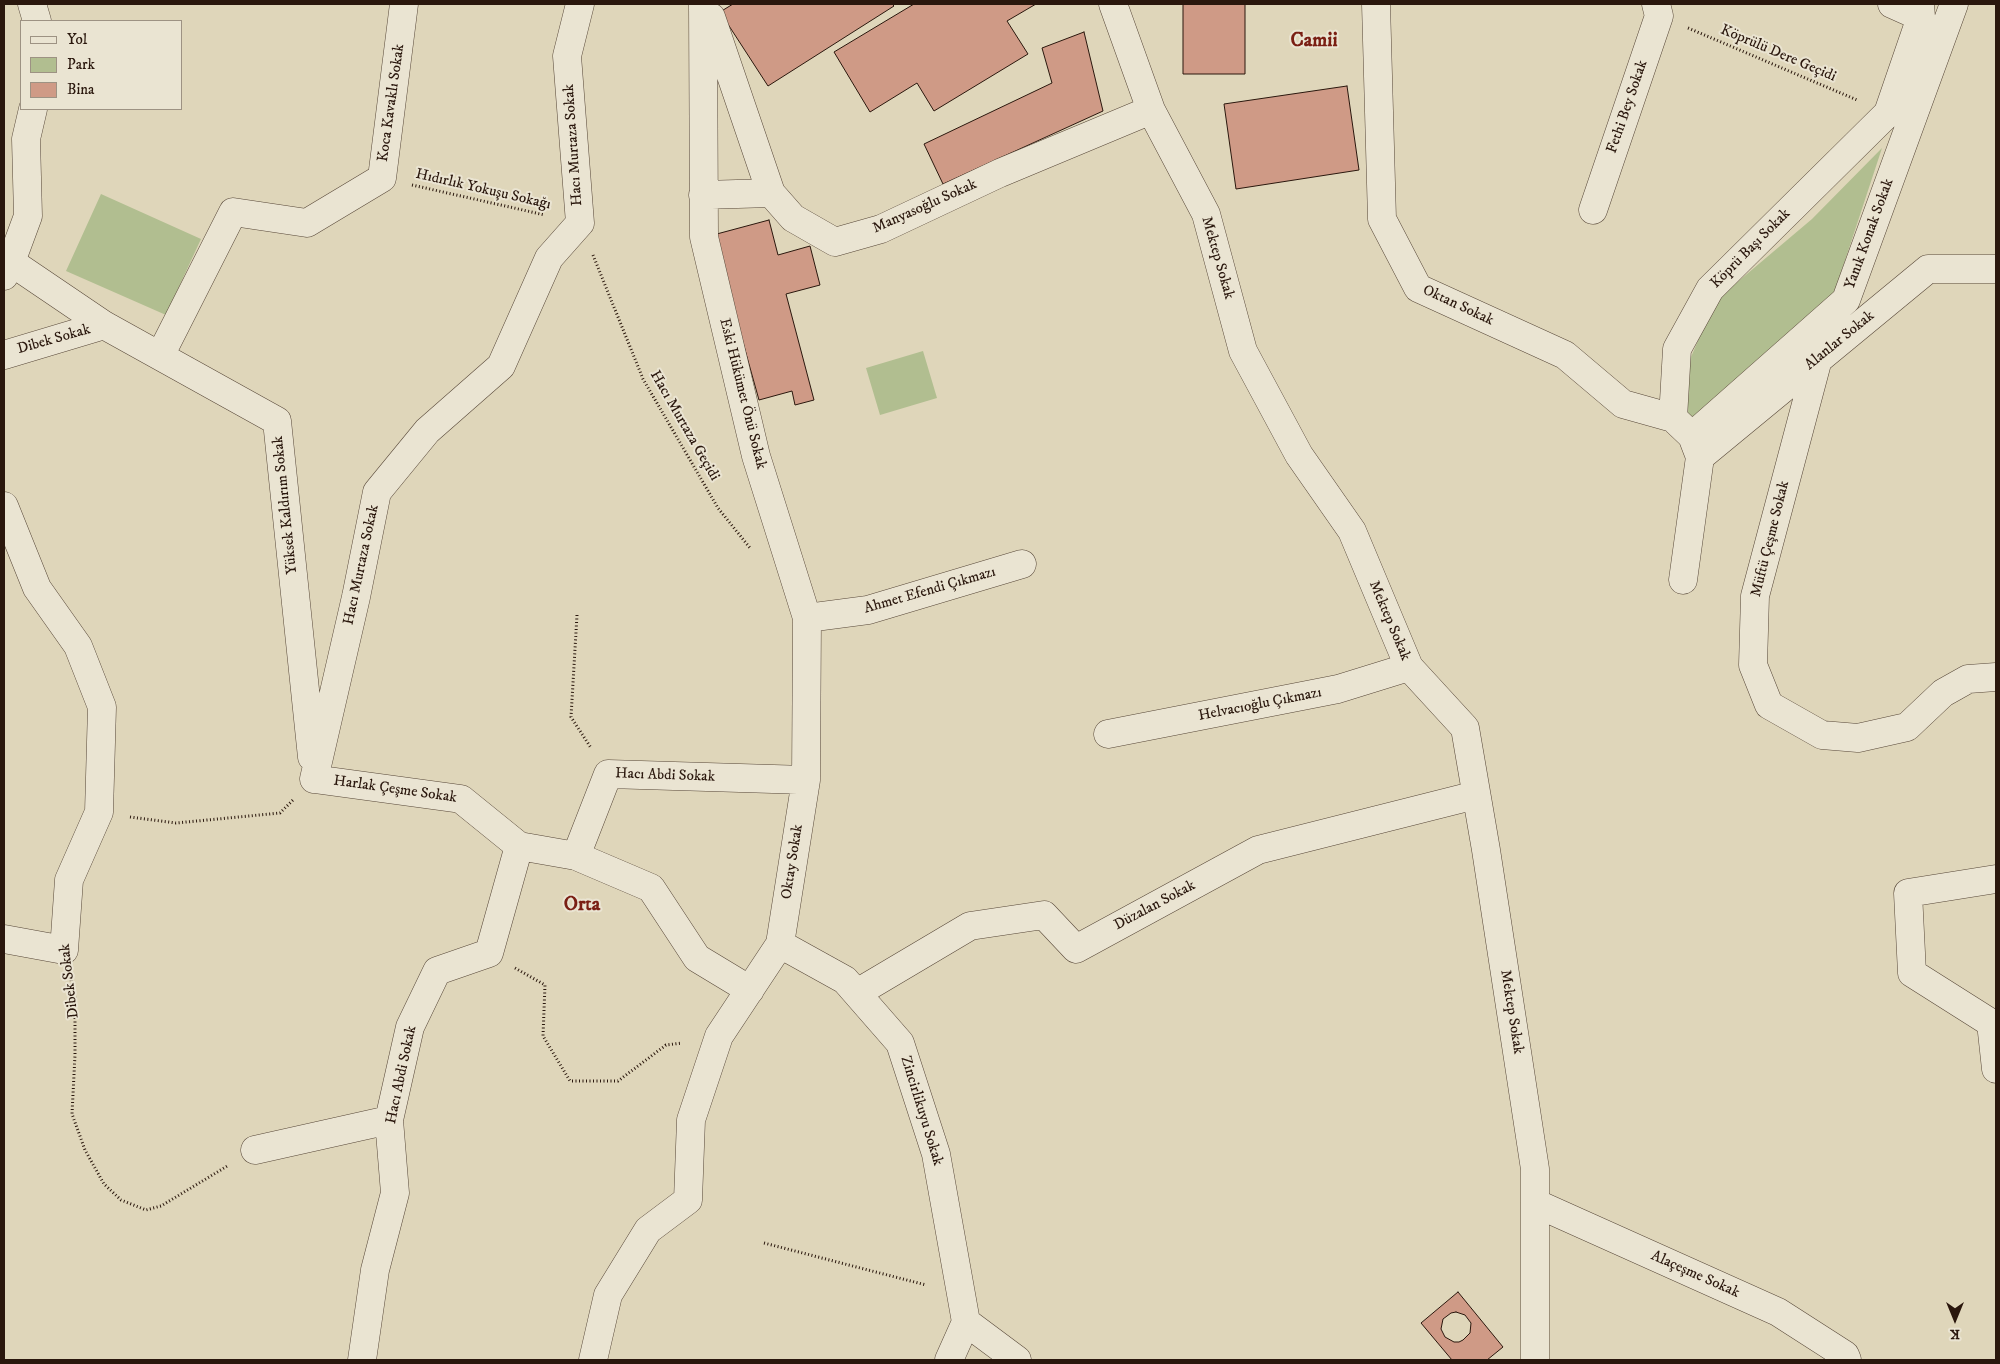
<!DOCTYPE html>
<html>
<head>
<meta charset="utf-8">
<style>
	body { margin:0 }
	#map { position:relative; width:2000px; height:1364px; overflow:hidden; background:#dfd6ba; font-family:"IM FELL DW Pica",serif }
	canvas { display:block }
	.frame { position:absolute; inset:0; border:5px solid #2a170d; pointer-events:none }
	.legend { position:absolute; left:20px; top:20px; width:162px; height:90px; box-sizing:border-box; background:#eae4d2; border:1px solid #9d9283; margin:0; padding:6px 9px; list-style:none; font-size:15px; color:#2a170d }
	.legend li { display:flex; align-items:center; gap:10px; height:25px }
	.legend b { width:25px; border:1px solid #9d9283 }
	.north { position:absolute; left:1930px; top:1294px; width:50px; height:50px; -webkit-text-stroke:4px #eae4d2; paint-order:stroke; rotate:180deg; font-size:14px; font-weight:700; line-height:20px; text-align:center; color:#2a170d }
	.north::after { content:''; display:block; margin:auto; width:18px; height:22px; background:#2a170d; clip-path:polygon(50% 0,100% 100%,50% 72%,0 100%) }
</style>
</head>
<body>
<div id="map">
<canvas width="2000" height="1364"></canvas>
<div class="frame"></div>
<ul class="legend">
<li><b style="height:6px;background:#eae4d2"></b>Yol</li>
<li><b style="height:14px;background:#b1be90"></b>Park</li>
<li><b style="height:14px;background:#cf9a86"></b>Bina</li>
</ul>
<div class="north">K</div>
</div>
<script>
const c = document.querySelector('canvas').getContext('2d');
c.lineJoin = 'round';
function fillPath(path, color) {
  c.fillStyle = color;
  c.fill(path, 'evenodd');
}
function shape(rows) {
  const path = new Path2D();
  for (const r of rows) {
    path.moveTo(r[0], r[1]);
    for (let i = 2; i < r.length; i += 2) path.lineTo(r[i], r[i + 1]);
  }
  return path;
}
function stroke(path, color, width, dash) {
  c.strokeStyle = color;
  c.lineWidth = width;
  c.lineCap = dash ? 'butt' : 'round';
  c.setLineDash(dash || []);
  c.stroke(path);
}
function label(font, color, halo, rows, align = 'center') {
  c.font = font + ' "IM FELL DW Pica",serif';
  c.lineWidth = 4;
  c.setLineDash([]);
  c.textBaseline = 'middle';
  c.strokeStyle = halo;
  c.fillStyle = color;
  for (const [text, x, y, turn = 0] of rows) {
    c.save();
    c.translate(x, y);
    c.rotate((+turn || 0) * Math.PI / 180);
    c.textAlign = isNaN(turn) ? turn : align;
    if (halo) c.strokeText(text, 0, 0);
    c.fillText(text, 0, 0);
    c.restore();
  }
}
fillPath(shape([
	[1882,148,1832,300,1688,426,1688,364,1715,301,1812,219],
	[101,194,201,239,166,315,66,271],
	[923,351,937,398,880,415,866,368]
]), '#b1be90');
const building = shape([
	[733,4,892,4,894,6,768,86,720,12,733,4],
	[914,4,1036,4,1007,21,1028,54,934,111,917,83,870,112,834,52,914,4],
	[1183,4,1245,4,1245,74,1183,74,1183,4],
	[1084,32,1103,111,943,184,924,144,1052,83,1042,48,1084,32],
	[1347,86,1359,170,1236,189,1224,104,1347,86],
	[769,220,778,255,810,246,820,285,786,294,814,400,795,405,792,391,759,400,713,235,769,220],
	[1458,1292,1503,1347,1487,1360,1452,1360,1421,1323,1458,1292],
	[1456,1312,1465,1315,1471,1323,1470,1333,1463,1340,1459,1342,1454,1342,1445,1337,1441,1329,1443,1319,1451,1313,1456,1312]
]);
fillPath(building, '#cf9a86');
stroke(building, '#2a170d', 1);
const street = shape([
	[32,4,37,21],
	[1113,4,1151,110,1206,214,1243,351,1299,455,1352,531,1409,667,1465,728,1486,850,1535,1169,1535,1360],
	[1376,4,1382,219,1418,288,1565,355,1623,404,1673,418],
	[1892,4,1921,17],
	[711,17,771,193],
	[703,195,771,193,793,218,835,242,881,229,1000,173,1151,110],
	[1593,210,1659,16,1656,4],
	[4,260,11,262,104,325,277,421,312,757],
	[4,276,11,262,28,216,26,139,33,109],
	[4,355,104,325],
	[160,356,233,212,307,223,382,178,404,4],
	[1818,359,1755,596,1753,665,1769,705,1822,735,1858,738,1907,727,1943,693,1968,679,1996,677],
	[1692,436,1846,300,1954,4],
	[1700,457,1928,269,1996,269],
	[4,506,37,588,78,646,102,707,99,812,69,880,64,950,4,939],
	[1683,580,1700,457,1692,436,1673,418,1677,349,1710,289,1888,113,1921,17,1920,4],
	[807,618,868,610,1022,564],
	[1108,734,1338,689,1409,667],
	[314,779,356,597,377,492,427,431,501,366,549,258,580,223,567,56,580,4],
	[314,779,461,799,519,846],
	[576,856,651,888,697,958,750,990],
	[1996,879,1908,893,1912,973,1991,1023,1996,1069],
	[780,944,845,980,900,1043,936,1154,966,1322,949,1360],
	[857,993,970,926,1044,915,1076,949,1258,850,1476,795],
	[255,1150,389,1120],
	[1535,1203,1778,1312,1845,1355,1847,1360],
	[966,1322,1017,1360],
	[362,1360,375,1270,395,1193,389,1120,410,1027,437,971,489,953,519,846,576,856,608,774,806,780],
	[593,1360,608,1295,648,1230,688,1200,691,1120,719,1036,780,944,806,780,807,618,756,456,704,237,703,4]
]);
stroke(street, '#574738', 29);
stroke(shape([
	[1688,28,1857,100],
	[412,185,545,215],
	[593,255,643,379,718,508,750,548],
	[577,615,571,717,591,748],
	[130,817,176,823,280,813,293,800],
	[515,968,545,985,543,1036,570,1081,618,1081,666,1045,682,1043],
	[71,980,75,998,75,1055,72,1114,85,1150,104,1184,121,1200,146,1210,161,1206,229,1165],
	[764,1243,926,1285]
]), '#2a170d', 3, [1, 2.5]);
stroke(street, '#eae4d2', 28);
label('15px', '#2a170d', '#eae4d2', [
	["Köprülü Dere Geçidi",1778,54,23],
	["Koca Kavaklı Sokak",392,103,-82],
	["Fethi Bey Sokak",1628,107,-71],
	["Hacı Murtaza Sokak",574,145,-94],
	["Hıdırlık Yokuşu Sokağı",483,190,13],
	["Manyasoğlu Sokak",925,207,-24],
	["Yanık Konak Sokak",1870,234,-70],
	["Köprü Başı Sokak",1751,249,-45],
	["Mektep Sokak",1217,258,74],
	["Oktan Sokak",1458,306,25],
	["Dibek Sokak",54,340,-16],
	["Alanlar Sokak",1840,341,-39],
	["Eski Hükümet Önü Sokak",742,394,76],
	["Hacı Murtaza Geçidi",684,426,60],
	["Yüksek Kaldırım Sokak",286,505,-96],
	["Müftü Çeşme Sokak",1771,539,-76],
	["Hacı Murtaza Sokak",362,565,-78],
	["Ahmet Efendi Çıkmazı",930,591,-16],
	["Mektep Sokak",1389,621,67],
	["Helvacıoğlu Çıkmazı",1260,705,-11],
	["Hacı Abdi Sokak",665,776,2],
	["Harlak Çeşme Sokak",395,790,8],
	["Oktay Sokak",793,862,-81],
	["Düzalan Sokak",1155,906,-28],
	["Dibek Sokak",70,981,-97],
	["Mektep Sokak",1511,1012,81],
	["Hacı Abdi Sokak",402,1075,-78],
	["Zincirlikuyu Sokak",921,1111,73],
	["Alaçeşme Sokak",1695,1275,24]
]);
label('bold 20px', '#7a1f14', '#eae4d2', [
	["Camii",1314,42],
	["Orta",582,906]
]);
</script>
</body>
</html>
